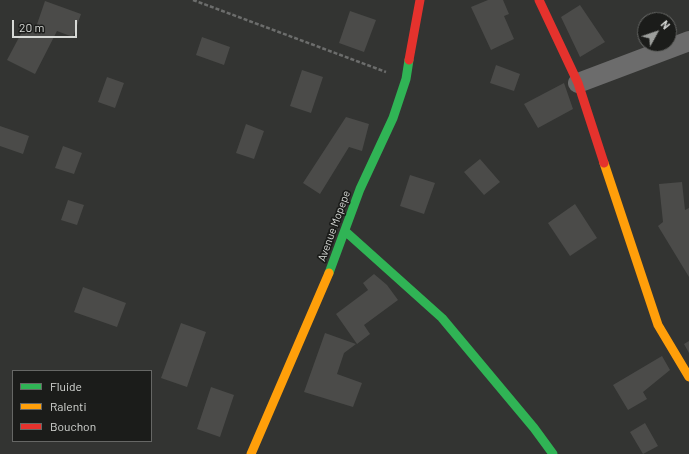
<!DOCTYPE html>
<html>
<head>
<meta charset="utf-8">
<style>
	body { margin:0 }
	#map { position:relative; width:689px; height:454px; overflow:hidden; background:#333432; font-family:Barlow,sans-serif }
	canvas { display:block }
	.legend { position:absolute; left:12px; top:370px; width:140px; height:72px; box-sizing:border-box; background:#1b1c1a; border:1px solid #666765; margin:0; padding:5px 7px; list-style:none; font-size:12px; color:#d6d8d5 }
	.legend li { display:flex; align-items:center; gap:8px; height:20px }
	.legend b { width:20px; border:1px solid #666765 }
	.north { position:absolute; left:637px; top:12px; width:40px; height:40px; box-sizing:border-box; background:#1b1c1a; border:1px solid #666765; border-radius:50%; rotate:50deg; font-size:11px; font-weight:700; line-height:16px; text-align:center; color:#d6d8d5 }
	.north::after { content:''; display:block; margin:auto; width:14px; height:18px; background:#9d9f9c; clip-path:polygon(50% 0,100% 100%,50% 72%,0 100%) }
	.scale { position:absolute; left:12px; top:20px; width:65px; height:18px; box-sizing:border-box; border:2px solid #d6d8d5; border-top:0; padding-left:5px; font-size:12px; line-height:14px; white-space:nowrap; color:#d6d8d5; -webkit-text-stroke:3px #1b1c1a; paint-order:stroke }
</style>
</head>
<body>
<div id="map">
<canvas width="689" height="454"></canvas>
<ul class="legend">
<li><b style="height:5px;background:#30b455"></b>Fluide</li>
<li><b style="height:5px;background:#ff9f0a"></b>Ralenti</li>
<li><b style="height:5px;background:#e5322d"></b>Bouchon</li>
</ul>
<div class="north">N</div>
<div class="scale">20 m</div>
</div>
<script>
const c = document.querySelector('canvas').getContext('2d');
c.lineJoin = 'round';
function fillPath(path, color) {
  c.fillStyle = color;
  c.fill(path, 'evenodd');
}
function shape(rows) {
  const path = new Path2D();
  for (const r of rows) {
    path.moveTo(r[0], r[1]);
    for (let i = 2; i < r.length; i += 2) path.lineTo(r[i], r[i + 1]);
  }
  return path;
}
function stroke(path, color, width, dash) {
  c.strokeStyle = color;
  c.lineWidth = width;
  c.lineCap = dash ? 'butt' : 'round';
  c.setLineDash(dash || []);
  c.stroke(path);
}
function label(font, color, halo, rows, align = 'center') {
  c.font = font + ' Barlow,sans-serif';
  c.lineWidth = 3.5;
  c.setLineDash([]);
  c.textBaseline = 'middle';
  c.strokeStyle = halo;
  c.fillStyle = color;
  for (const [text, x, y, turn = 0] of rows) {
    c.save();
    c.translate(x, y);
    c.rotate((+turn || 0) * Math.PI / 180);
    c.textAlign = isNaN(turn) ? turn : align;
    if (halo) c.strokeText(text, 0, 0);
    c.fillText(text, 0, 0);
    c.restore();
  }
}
fillPath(shape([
	[488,0,503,0,509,14,504,16,514,39,491,50,471,7],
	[45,1,81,14,73,37,57,31,35,74,7,60,24,28,34,33],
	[580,5,605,42,580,57,561,17],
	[350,11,376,20,364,52,339,43],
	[202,37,230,47,224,65,196,55],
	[496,65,520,74,514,91,490,83],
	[302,70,323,77,311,113,290,106],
	[107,77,124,83,115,108,98,102],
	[564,83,573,109,538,128,524,104],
	[346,117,369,124,362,151,349,147,320,194,303,183],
	[246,124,264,131,254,159,236,153],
	[0,126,29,136,23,154,0,146],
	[63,146,82,153,74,174,55,168],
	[480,159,500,182,484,195,464,172],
	[410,175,435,183,424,214,400,206],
	[682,182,685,210,689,208,689,277,658,226,663,222,659,184],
	[68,200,84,205,77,225,61,220],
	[575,204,597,238,570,256,548,223],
	[374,274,387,285,398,300,364,325,370,334,357,344,336,314,368,290,363,283],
	[83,287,126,303,117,327,74,312],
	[181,323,206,332,187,387,161,378],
	[325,333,356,344,344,353,337,374,362,383,353,407,304,392],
	[689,341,689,353,684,344],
	[662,356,670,370,643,392,647,399,628,410,613,385],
	[211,387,234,395,220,437,197,429],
	[645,423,658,446,643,454,630,432]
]), '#4b4b49');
stroke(shape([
	[193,0,386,72]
]), '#6c6d6c', 2.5, [4, 2]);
stroke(shape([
	[578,83,689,41]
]), '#6c6c6c', 20);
stroke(shape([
	[345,231,442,318,534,428,553,454],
	[329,273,360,189,393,118,406,79,409,60]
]), '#30b455', 9);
stroke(shape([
	[604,163,658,325,689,377],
	[251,454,329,273]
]), '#ff9f0a', 9);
stroke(shape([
	[539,0,578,83,604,163],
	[409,60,420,0]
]), '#e5322d', 9);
label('11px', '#d6d8d5', '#1b1c1a', [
	["Avenue Mopepe",334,226,-70]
]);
</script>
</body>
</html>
